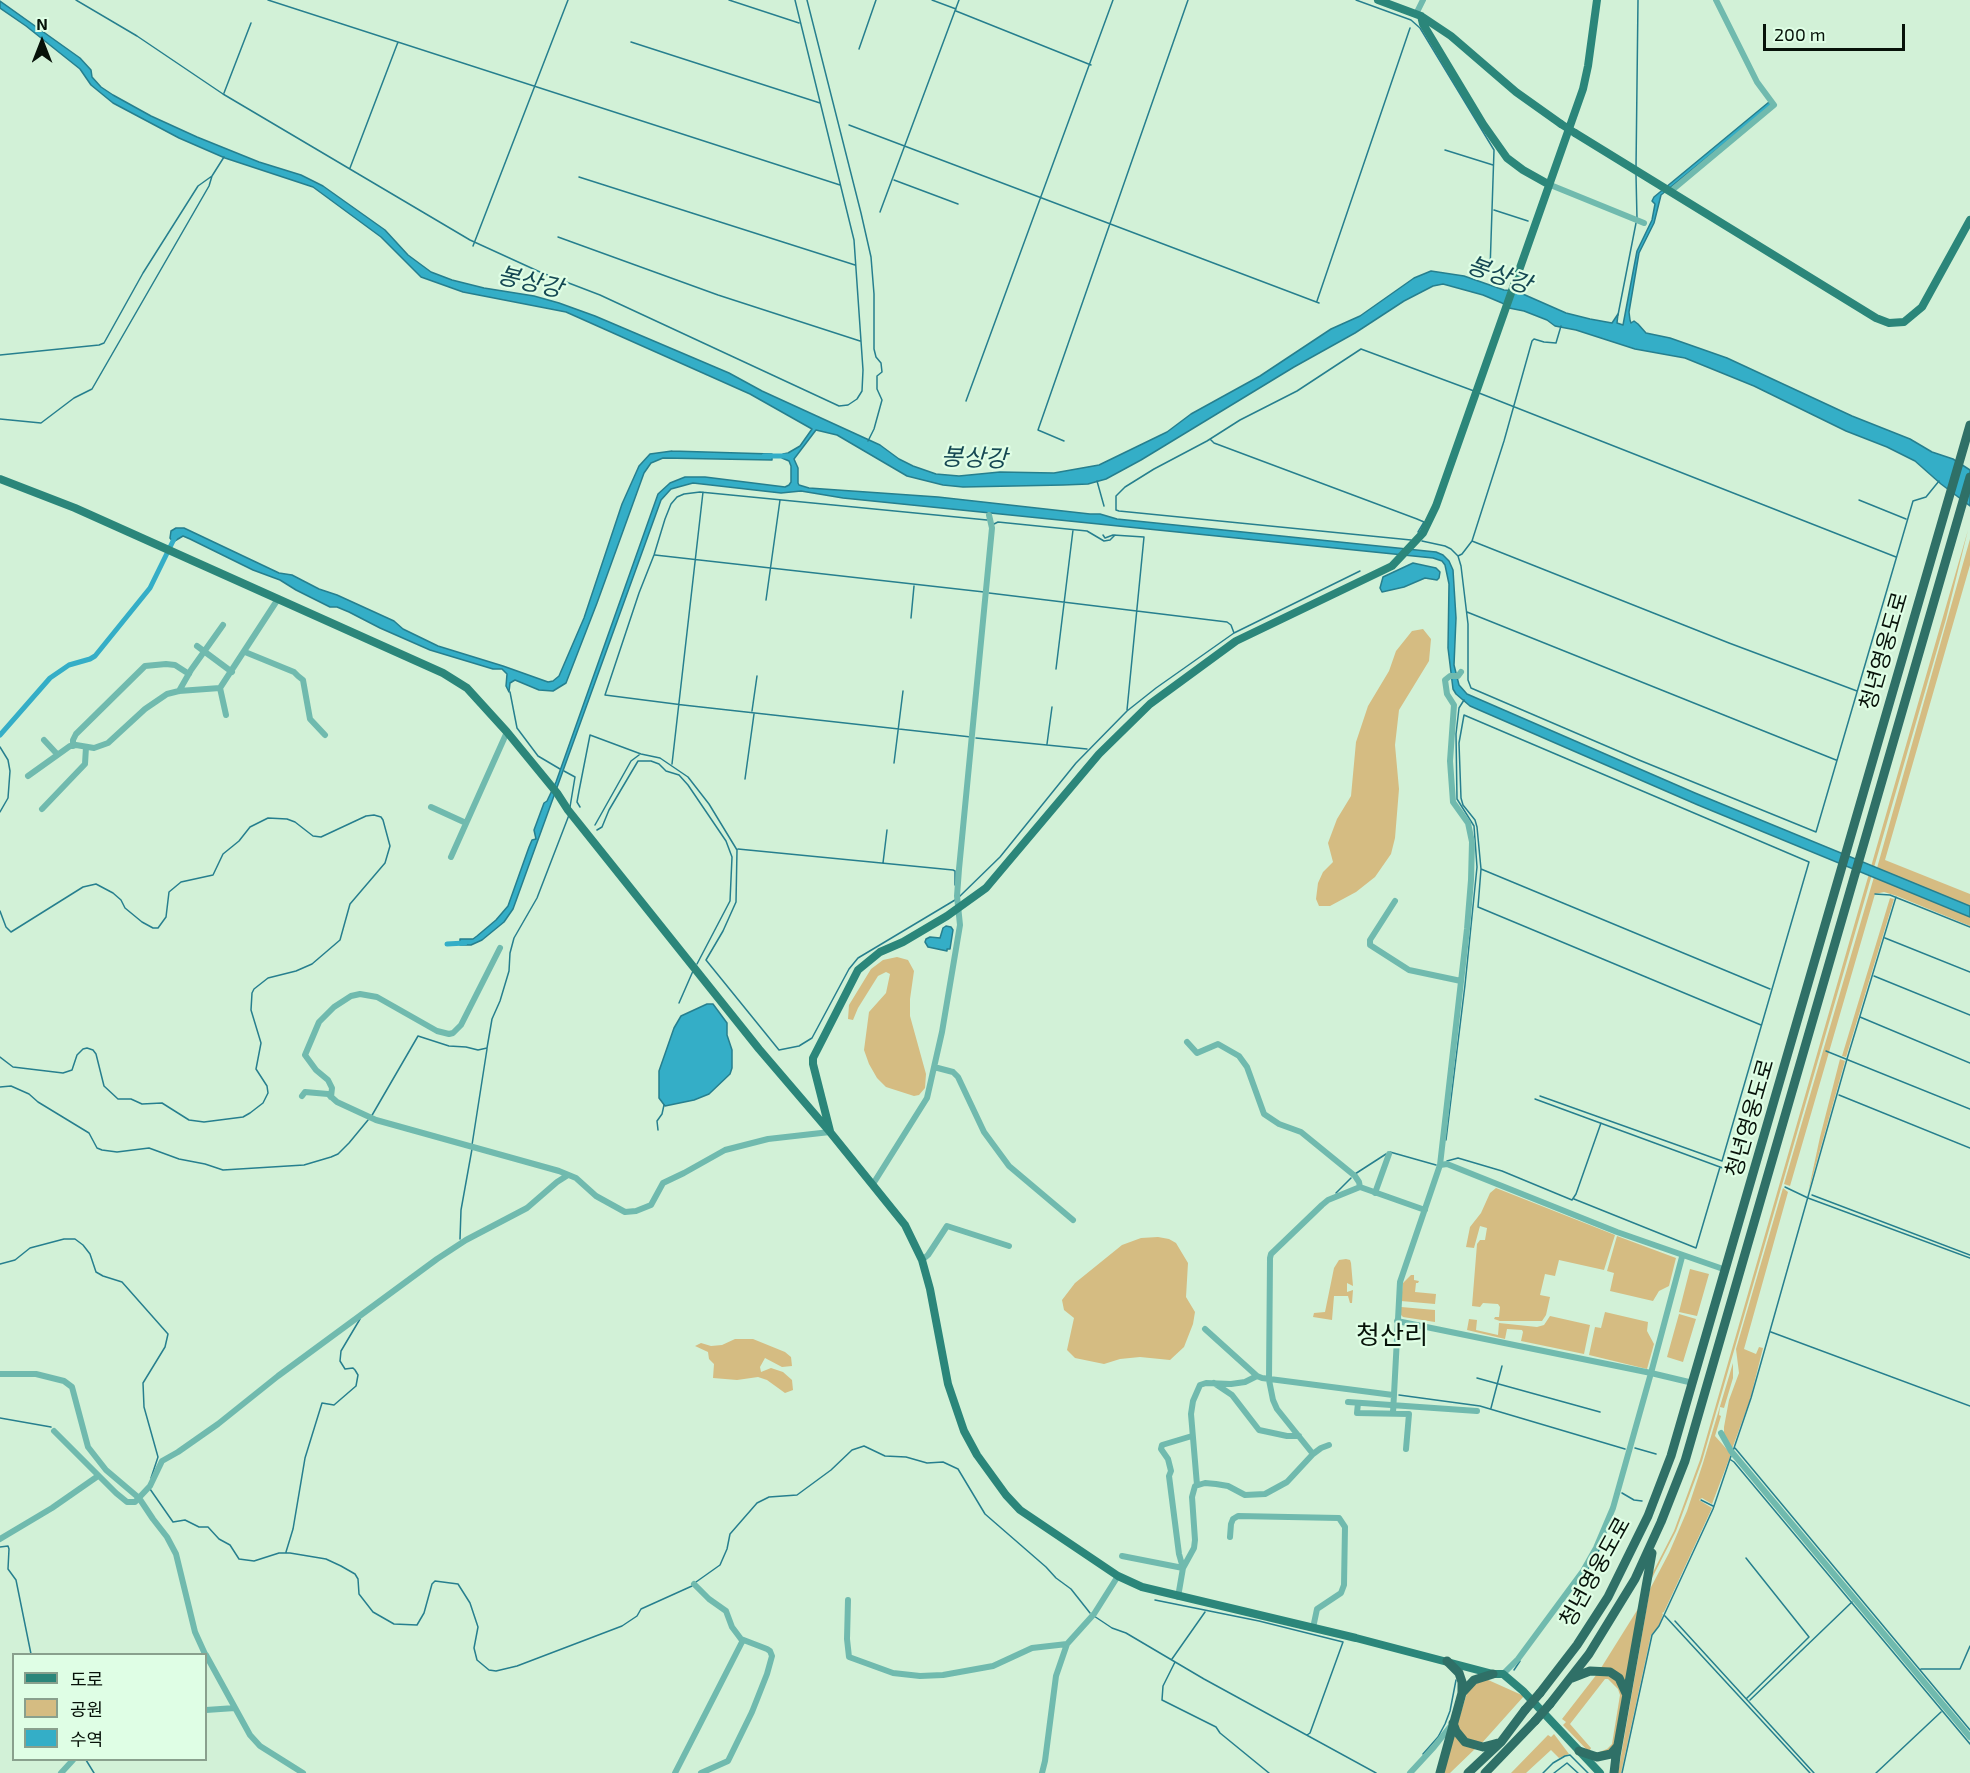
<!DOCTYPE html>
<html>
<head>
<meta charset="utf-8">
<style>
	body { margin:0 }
	#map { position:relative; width:1970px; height:1773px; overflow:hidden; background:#d2f1d7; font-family:"Exo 2","Noto Sans KR",sans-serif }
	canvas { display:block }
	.legend { position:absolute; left:12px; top:1653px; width:195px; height:108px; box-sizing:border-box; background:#dffee5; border:2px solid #89a08d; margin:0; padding:8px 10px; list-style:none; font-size:18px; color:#071209 }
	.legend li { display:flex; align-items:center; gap:12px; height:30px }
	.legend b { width:30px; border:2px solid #89a08d }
	.north { position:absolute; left:12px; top:12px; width:60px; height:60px; -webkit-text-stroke:4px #dffee5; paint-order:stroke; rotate:0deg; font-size:16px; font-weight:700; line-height:24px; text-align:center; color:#071209 }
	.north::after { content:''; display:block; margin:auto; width:21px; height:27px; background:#071209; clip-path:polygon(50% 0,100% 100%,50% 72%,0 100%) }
	.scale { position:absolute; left:1763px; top:24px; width:142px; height:27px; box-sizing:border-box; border:3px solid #071209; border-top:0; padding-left:8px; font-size:18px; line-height:21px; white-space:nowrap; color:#071209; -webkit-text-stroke:4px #dffee5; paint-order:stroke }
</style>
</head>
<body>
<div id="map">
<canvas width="1970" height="1773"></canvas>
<ul class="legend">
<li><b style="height:8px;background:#2b867a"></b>도로</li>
<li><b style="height:16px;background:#d5bc82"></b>공원</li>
<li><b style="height:16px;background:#34aec7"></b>수역</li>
</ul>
<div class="north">N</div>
<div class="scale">200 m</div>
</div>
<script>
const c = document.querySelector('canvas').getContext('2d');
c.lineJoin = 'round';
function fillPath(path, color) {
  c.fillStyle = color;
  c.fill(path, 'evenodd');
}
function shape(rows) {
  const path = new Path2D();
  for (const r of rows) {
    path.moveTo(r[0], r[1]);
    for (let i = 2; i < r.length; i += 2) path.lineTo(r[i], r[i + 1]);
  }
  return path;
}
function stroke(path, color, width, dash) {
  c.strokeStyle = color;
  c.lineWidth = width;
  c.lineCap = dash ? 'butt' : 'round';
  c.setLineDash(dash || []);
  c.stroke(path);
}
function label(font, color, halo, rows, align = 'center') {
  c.font = font + ' "Exo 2","Noto Sans KR",sans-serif';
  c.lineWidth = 4.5;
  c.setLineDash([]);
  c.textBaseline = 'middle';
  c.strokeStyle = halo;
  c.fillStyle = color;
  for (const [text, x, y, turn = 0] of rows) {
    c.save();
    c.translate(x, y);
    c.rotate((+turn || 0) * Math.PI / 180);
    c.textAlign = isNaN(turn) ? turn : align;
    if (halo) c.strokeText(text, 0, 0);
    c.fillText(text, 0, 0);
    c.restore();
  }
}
fillPath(shape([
	[1968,530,1946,619,1702,1461,1676,1531,1650,1582,1650,1578,1674,1531,1700,1460],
	[1970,539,1970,565,1885,860,1970,894,1970,906,1877,868],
	[1423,629,1431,639,1429,661,1399,710,1395,745,1399,789,1395,838,1391,854,1375,877,1356,892,1330,906,1319,906,1316,899,1318,883,1323,872,1333,862,1328,843,1337,819,1351,796,1356,742,1368,706,1389,671,1396,651,1412,631],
	[1874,877,1970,917,1970,926,1897,896,1884,892,1875,894,1790,1186,1784,1184],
	[1890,898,1894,899,1846,1057,1842,1056],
	[897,957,908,960,914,971,910,999,910,1016,926,1074,925,1088,919,1095,914,1096,886,1087,877,1078,869,1064,864,1050,869,1012,886,993,890,974,886,972,878,976,858,1008,853,1020,848,1019,849,1005,871,969,883,960],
	[1840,1059,1845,1061,1808,1193,1820,1137],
	[1496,1188,1615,1235,1604,1270,1559,1260,1555,1276,1545,1274,1540,1295,1550,1297,1546,1315,1542,1321,1500,1321,1494,1319,1495,1317,1499,1317,1500,1307,1498,1304,1483,1303,1480,1307,1472,1306,1477,1244,1480,1240,1485,1240,1487,1228,1480,1226,1474,1248,1466,1247,1470,1227,1481,1213,1490,1193],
	[1783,1188,1788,1192,1744,1349,1756,1354,1759,1347,1763,1348,1750,1400,1732,1449,1724,1436,1724,1427,1729,1400,1739,1373,1736,1349],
	[1617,1236,1676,1258,1669,1286,1659,1291,1653,1301,1610,1291,1614,1273,1607,1271],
	[1158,1237,1169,1239,1176,1243,1188,1263,1186,1297,1195,1312,1193,1324,1184,1347,1170,1360,1140,1357,1120,1359,1104,1364,1075,1358,1067,1350,1074,1318,1064,1310,1062,1300,1075,1283,1122,1245,1141,1238],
	[1346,1259,1350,1260,1351,1263,1353,1286,1347,1283,1347,1292,1353,1290,1352,1303,1350,1303,1348,1296,1334,1296,1332,1320,1313,1317,1314,1313,1325,1312,1334,1268,1339,1260],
	[1690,1269,1709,1274,1697,1316,1679,1312],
	[1411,1275,1414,1275,1414,1280,1419,1281,1418,1283,1416,1283,1415,1292,1436,1294,1435,1304,1401,1301,1403,1283],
	[1401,1307,1435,1310,1435,1322,1403,1317,1401,1315],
	[1605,1312,1648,1322,1647,1331,1654,1344,1647,1369,1589,1355,1595,1327,1601,1328],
	[1679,1314,1696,1319,1683,1362,1667,1357],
	[1550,1316,1590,1325,1584,1354,1521,1341,1523,1332,1522,1330,1507,1329,1505,1339,1467,1330,1469,1319,1477,1320,1476,1330,1498,1335,1499,1323,1537,1327,1544,1325],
	[735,1339,753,1339,785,1352,791,1357,792,1366,782,1367,765,1358,760,1367,761,1372,771,1368,783,1372,792,1380,793,1390,785,1393,767,1380,758,1377,737,1380,713,1378,714,1364,709,1359,708,1352,695,1346,701,1343,711,1346,722,1345],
	[1733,1363,1733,1378,1724,1408,1720,1407,1719,1415,1721,1416,1715,1436,1731,1454,1712,1504,1702,1498,1699,1500,1712,1508,1664,1612,1662,1613,1663,1614,1659,1626,1651,1635,1621,1773,1618,1773,1650,1589,1669,1553,1687,1511,1703,1463],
	[1641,1604,1626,1686,1601,1668],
	[1597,1674,1612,1676,1624,1692,1614,1748,1607,1752,1597,1753,1607,1749,1612,1744,1620,1695,1618,1689,1608,1679,1605,1679,1570,1724,1591,1748,1589,1752,1563,1725,1566,1722,1562,1719],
	[1486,1679,1524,1696,1481,1744,1465,1738,1457,1725,1467,1693,1473,1685],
	[1454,1732,1477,1747,1450,1773,1444,1773],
	[1554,1734,1569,1754,1559,1758,1551,1750,1526,1773,1511,1773,1548,1735,1551,1737]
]), '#d5bc82');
const water = shape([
	[0,1,80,58,91,70,92,77,101,87,113,95,151,116,197,137,259,162,301,175,323,186,385,230,408,255,431,272,452,280,484,288,534,296,559,303,595,316,729,373,762,391,880,445,899,459,913,466,936,474,959,476,1000,472,1054,473,1099,465,1167,432,1191,414,1260,376,1331,329,1360,316,1414,278,1431,271,1464,276,1504,290,1516,291,1566,313,1590,319,1612,323,1618,314,1617,323,1623,325,1637,251,1652,220,1655,204,1652,201,1654,197,1769,102,1772,105,1661,195,1654,223,1639,253,1629,312,1630,320,1631,323,1634,321,1638,324,1646,333,1670,338,1727,358,1852,416,1910,439,1932,452,1953,459,1970,470,1970,506,1941,484,1915,461,1887,447,1846,431,1754,386,1685,358,1635,349,1576,330,1555,326,1547,320,1524,311,1509,308,1502,303,1483,295,1443,284,1433,286,1404,301,1355,333,1294,367,1141,460,1106,479,1088,484,1063,485,963,487,943,485,907,476,837,435,816,430,794,459,798,468,798,483,799,485,809,488,938,497,1090,514,1100,514,1117,519,1436,552,1443,555,1449,561,1453,570,1456,618,1454,665,1459,685,1467,694,1695,793,1970,906,1970,917,1698,805,1470,706,1456,694,1453,689,1448,648,1449,584,1445,565,1442,561,1433,558,843,498,801,491,781,493,693,483,671,489,661,500,513,909,504,922,482,940,471,945,460,945,460,939,473,939,477,936,496,920,508,906,529,847,532,840,536,839,534,830,544,803,547,801,556,782,658,494,670,483,685,477,705,477,785,487,789,485,791,482,791,466,789,461,782,458,783,454,788,453,800,446,812,429,750,394,566,312,463,292,421,277,381,237,313,187,225,158,179,138,113,103,91,85,80,69,26,26,0,8,0,1],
	[672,451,772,454,772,460,663,458,651,463,644,473,597,603,566,683,553,691,539,690,515,680,510,683,509,692,506,686,507,674,502,669,493,669,430,650,380,628,349,612,337,607,330,607,296,590,280,580,253,570,190,539,183,536,173,542,170,538,171,531,176,528,184,528,279,573,292,575,319,589,337,595,394,621,403,629,438,646,503,666,548,682,553,681,559,676,584,618,622,504,639,466,650,454,672,451],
	[1413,563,1436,568,1440,572,1439,578,1437,580,1425,578,1404,587,1382,592,1380,588,1383,577,1413,563],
	[946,926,951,927,953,930,950,949,947,949,947,951,928,947,925,942,926,939,930,937,940,938,943,928,946,926],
	[707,1004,713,1004,727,1023,727,1035,732,1050,732,1068,730,1074,709,1094,694,1100,665,1106,659,1098,659,1071,674,1028,681,1016,707,1004]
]);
fillPath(water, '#34aec7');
stroke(water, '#267f8e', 1.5);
stroke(shape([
	[76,0,137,36,223,94,470,240,540,272,600,295,839,406,848,405,857,399,862,391,863,370,854,240,795,0],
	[268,0,840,185],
	[729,0,799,23],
	[807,0,861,213,871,257,874,294,874,349,876,357,881,363,882,372,877,376,877,389,882,400,874,429,868,441],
	[932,0,956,9],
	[1356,0,1411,20,1420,28,1494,150,1490,270],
	[956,11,1091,65],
	[631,42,820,103],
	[859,49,876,0],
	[224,93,251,23],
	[849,125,1319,303],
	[1445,150,1493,165],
	[350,168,398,42],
	[1636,168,1638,0],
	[1636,175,1637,219],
	[579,177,855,265],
	[894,180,958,204],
	[1494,210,1528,221],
	[880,212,959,0],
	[558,237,718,295,860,341],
	[473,246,568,0],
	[1317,301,1410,28],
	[1618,315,1636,223],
	[0,355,99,345,104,343,143,273,198,186,212,176,224,157],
	[1479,393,1896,557],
	[966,401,1113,0],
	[0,419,41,423,74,398,92,389,209,186,212,176],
	[1210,439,1214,443,1417,519,1424,522,1418,532],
	[1064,441,1038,430,1188,0],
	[1097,481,1104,506],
	[1859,500,1906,519],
	[994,524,998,522,1087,531,1104,541,1110,540,1115,535],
	[1103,535,1105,538,1113,535,1144,537,1127,710],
	[1411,540,1119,511,1116,510,1116,496,1125,487,1154,469,1207,441,1240,420,1297,391,1361,349,1474,391],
	[1422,541,1445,546,1451,549,1458,556,1461,566,1468,624,1468,680,1471,688,1639,760,1816,832,1913,501,1926,497,1939,481],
	[1472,541,1729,643,1857,691],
	[655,555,984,592],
	[1458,556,1462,554,1472,541,1504,441,1532,341,1534,339,1544,342,1556,343,1561,326],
	[989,593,1227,622,1231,625,1234,633],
	[766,600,780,500],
	[1467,612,1836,760],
	[911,618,914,586],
	[1056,669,1073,530],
	[510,692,517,728,538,756,560,769],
	[752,711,757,676],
	[971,737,683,705,605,695,639,593,654,555,665,519,671,504,677,497,684,494,700,492,987,520],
	[976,738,1087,749],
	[1047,744,1052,707],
	[0,747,8,760,10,771,8,798,0,812],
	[894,763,903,691],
	[672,764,703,492],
	[564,771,575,777,570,807],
	[745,779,754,714],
	[580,807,577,802,579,791,590,735,641,754,660,758,688,777,709,804,737,850,736,902,723,931,706,960,779,1050,799,1046,812,1038,849,969,858,958,955,900],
	[595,825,631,761,639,755],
	[597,830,602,827,609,810,638,761,651,761,659,764,666,771,679,775,688,785,726,841,732,857,730,901,697,964],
	[738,849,953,870,955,871,955,885],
	[883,863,887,830],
	[1481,869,1770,989],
	[1875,894,1890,895,1970,927],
	[959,897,1000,857,1076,763,1127,711,1156,688,1234,633,1360,571],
	[0,911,6,927,11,932,83,887,96,884,113,893,121,900,125,908,142,922,153,928,158,928,166,917,169,892,181,882,213,875,223,854,239,841,250,827,268,818,287,819,295,822,313,836,321,837,366,816,374,815,381,817,383,820,390,846,385,863,350,904,340,940,312,964,296,971,268,978,254,989,252,993,251,1010,261,1043,256,1069,267,1086,268,1093,263,1103,250,1113,243,1117,204,1122,189,1120,162,1103,142,1104,131,1099,118,1099,104,1086,96,1054,93,1050,87,1048,83,1049,77,1055,72,1070,63,1073,13,1067,0,1057],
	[1885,938,1970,972],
	[1874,976,1970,1015],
	[679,1003,693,971],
	[1860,1017,1970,1063],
	[1826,1051,1970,1109],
	[0,1087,11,1086,29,1094,38,1102,89,1133,97,1148,102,1150,117,1152,149,1148,179,1159,205,1164,223,1170,304,1165,331,1157,338,1154,349,1143,368,1120],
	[1839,1095,1970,1148],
	[1540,1096,1722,1161,1809,862,1464,715,1459,743,1461,798,1463,805,1475,820,1477,827,1481,869,1478,907,1761,1025],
	[1535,1099,1739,1174],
	[371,1117,418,1036,449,1046,466,1047,478,1050,487,1048,492,1019,500,1001,509,971,510,953,514,938,537,898,569,815],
	[658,1130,657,1121,662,1114,664,1105],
	[1446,1140,1465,985,1477,867,1474,826,1457,799,1456,734,1459,708,1464,700],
	[472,1145,487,1049],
	[1390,1152,1436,1165],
	[1447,1161,1458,1158,1502,1171,1572,1200,1576,1194,1601,1123],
	[1355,1174,1386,1154],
	[1785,1187,1808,1198,1970,1258],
	[1336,1193,1351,1178],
	[1812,1195,1970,1255],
	[1574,1199,1696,1248,1720,1167],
	[460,1239,461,1210,472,1149],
	[0,1264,15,1260,30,1248,64,1239,75,1239,83,1245,90,1254,96,1272,103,1276,122,1282,168,1334,165,1347,143,1383,144,1407,158,1457,151,1478],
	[1771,1332,1970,1406],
	[1477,1378,1600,1412],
	[1399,1395,1480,1406,1625,1449],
	[1491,1408,1502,1366],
	[0,1418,51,1427],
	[1635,1448,1656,1454],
	[1735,1448,1970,1730],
	[1733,1451,1751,1398,1847,1059,1896,897],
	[1731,1460,1734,1462,1970,1744],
	[150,1489,173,1522,185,1520,199,1527,208,1527,219,1539,230,1545,239,1559,254,1561,279,1553,290,1553,326,1559,341,1566,355,1574,358,1579,359,1594,373,1612,394,1624,417,1625,424,1613,432,1584,435,1581,458,1584,470,1603,478,1627,474,1648,477,1660,489,1670,496,1671,517,1666,622,1626,637,1616,641,1609,692,1586],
	[1622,1493,1634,1500,1642,1501],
	[1701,1500,1713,1506],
	[0,1547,8,1546,9,1549,8,1569,16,1580,31,1654],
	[286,1552,293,1529,305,1458,322,1403,334,1405,356,1386,358,1375,355,1370,353,1368,345,1369,340,1361,341,1351,360,1319],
	[1746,1558,1809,1637,1747,1698],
	[1587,1570,1596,1557,1606,1533],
	[696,1582,720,1565,727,1549,730,1534,757,1503,769,1497,797,1495,831,1470,852,1450,864,1446,885,1456,906,1457,927,1463,943,1462,958,1469,985,1514,1046,1567,1056,1578,1071,1589,1090,1613],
	[1155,1600,1259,1621,1343,1642,1310,1733,1307,1735],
	[1094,1616,1112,1628,1126,1633,1204,1679,1376,1773],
	[1665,1616,1810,1773],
	[1675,1621,1814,1773],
	[1172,1659,1205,1612],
	[1175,1662,1163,1686,1162,1700,1216,1727,1220,1733,1269,1773],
	[1921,1669,1960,1669,1970,1646],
	[1514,1670,1520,1661],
	[1750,1700,1852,1602],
	[1423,1754,1438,1737,1445,1724,1450,1711,1456,1680],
	[86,1760,94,1773],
	[1543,1773,1553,1763,1565,1756,1570,1755,1588,1773],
	[1554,1773,1567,1763,1578,1773],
	[1622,1773,1652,1635,1659,1626,1713,1509,1731,1456],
	[1876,1773,1941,1712]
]), '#267f8e', 1.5);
stroke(shape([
	[764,456,788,456],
	[0,735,50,678,69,665,90,659,95,656,150,588,175,537],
	[447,944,465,943]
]), '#34aec7', 5);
stroke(shape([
	[1416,14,1423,0],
	[1548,184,1644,223],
	[1671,191,1774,105,1757,82,1716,0],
	[197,646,232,672],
	[245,652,294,672,298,676,303,680,310,719,325,735],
	[179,691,191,670,223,625],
	[226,715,220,688,278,599],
	[44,740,57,754],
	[73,746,73,740,76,734,145,666,166,664,175,665,189,674],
	[28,776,70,746,76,745,94,748,108,743,145,709,167,694,179,691,220,688],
	[431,807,466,823],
	[42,809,85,764,86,747],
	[451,857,507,732],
	[1395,901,1370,940,1370,945,1409,970,1461,981],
	[1187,1042,1197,1053,1218,1044,1239,1056,1247,1067,1264,1114,1279,1124,1301,1132,1355,1176,1359,1182,1360,1187,1328,1200,1322,1205,1271,1254,1270,1258,1269,1380,1273,1400,1277,1409,1313,1454],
	[934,1067,953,1072,958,1077,984,1132,1009,1166,1073,1220],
	[302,1096,305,1092,328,1094,337,1102,376,1120,559,1171,576,1178,596,1196,625,1212,636,1211,651,1205,663,1183,684,1173,725,1150,768,1139,830,1132],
	[331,1097,332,1088,328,1080,316,1070,305,1055,319,1022,334,1007,351,996,360,994,377,997,437,1031,449,1034,453,1033,461,1025,500,948],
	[1440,1165,1447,1164,1617,1232,1726,1270],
	[873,1184,927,1098,942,1032,960,925,957,896,959,869,992,528,989,515],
	[1360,1187,1425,1210],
	[1375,1193,1389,1154],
	[1682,1257,1651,1373,1693,1383],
	[922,1260,928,1255,947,1226,1009,1246],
	[1397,1321,1651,1373,1613,1508,1596,1548,1583,1571,1518,1659,1503,1674],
	[1205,1329,1257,1376,1262,1378,1393,1395],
	[0,1374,36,1374,64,1381,72,1387,88,1447,106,1470,139,1498,153,1519,167,1537,176,1554,195,1632,205,1654],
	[1214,1383,1232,1395,1259,1430,1287,1436,1299,1436],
	[1348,1402,1477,1411],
	[1358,1403,1357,1413,1409,1414,1406,1449],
	[1393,1413,1400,1282,1440,1165,1467,929,1471,880,1472,842,1468,823,1453,802,1450,761,1454,705,1447,694,1445,680,1450,676,1458,676,1461,672],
	[54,1431,116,1493,127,1502,135,1502,150,1486,162,1461,178,1452,218,1424,278,1376,437,1259,466,1240,527,1208,557,1182,568,1175],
	[1721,1433,1731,1451,1970,1737],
	[1197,1485,1191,1414,1193,1401,1200,1385,1206,1383,1231,1384,1245,1382,1257,1376],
	[1230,1537,1231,1524,1233,1519,1238,1516,1339,1518,1345,1527,1344,1585,1341,1593,1317,1609,1313,1628],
	[0,1539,52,1508,98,1476],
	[1122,1556,1183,1568],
	[1183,1568,1179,1554,1169,1476,1171,1471,1168,1459,1161,1449,1162,1445,1192,1436],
	[694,1584,709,1599,726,1611,732,1627,741,1639,767,1649,770,1651,772,1656,767,1674,752,1712,728,1761,701,1773],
	[1178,1597,1183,1568,1194,1548,1195,1540,1192,1497,1195,1486,1205,1483,1216,1484,1228,1486,1245,1495,1265,1494,1287,1482,1313,1454,1321,1448,1329,1445],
	[848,1600,847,1639,849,1657,893,1673,920,1676,943,1675,993,1666,1032,1648,1067,1644,1094,1614,1118,1576],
	[206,1655,250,1735,260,1746,303,1773],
	[206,1710,235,1708],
	[61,1773,73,1760],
	[675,1773,743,1640],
	[1042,1773,1045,1761,1056,1676,1067,1644],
	[1410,1773,1434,1747,1453,1723]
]), '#70baae', 6);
stroke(shape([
	[1378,0,1421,16,1451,36,1516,92,1561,124],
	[1421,16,1423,24,1483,124,1507,158,1523,170,1548,184],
	[1575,133,1876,318,1889,323,1904,322,1922,307,1970,220],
	[0,479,75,508,278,599,443,673,467,688,507,732,557,793,568,810,759,1049,830,1132,905,1225,922,1260,930,1289,948,1384,964,1431,977,1455,1006,1495,1020,1510,1118,1576,1142,1587,1356,1638,1493,1674,1503,1674,1523,1691,1600,1773],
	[830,1131,813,1064,813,1058,858,970,880,952,903,942,947,916,986,888,1099,754,1150,704,1236,641,1392,566,1423,533,1436,506,1583,89,1588,66,1597,0]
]), '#2b867a', 8);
stroke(shape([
	[1572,1678,1590,1671,1610,1672,1619,1678,1626,1693],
	[1462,1693,1474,1680,1493,1674],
	[1540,1693,1577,1645,1608,1597,1648,1516,1671,1456,1970,425],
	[1550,1704,1589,1654,1635,1579,1661,1522,1685,1461,1970,477],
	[1453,1723,1456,1731,1465,1742,1483,1747,1498,1743],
	[1579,1751,1597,1757,1611,1754,1617,1747],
	[1440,1773,1462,1693,1462,1682,1459,1673,1447,1661],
	[1468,1773,1501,1742,1525,1710],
	[1485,1773,1535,1721],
	[1614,1773,1616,1756,1652,1553]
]), '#2f7067', 9);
stroke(shape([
	[1561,124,1575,133]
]), '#2b867a', 8);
stroke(shape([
	[1525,1710,1540,1693],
	[1535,1721,1550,1704]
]), '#2f7067', 9);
label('22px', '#071209', '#dffee5', [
	["청년영웅도로",1884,651,-74],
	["청년영웅도로",1750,1118,-74],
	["청년영웅도로",1595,1572,-61]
]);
label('italic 24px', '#154853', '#dffee5', [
	["봉상강",1499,275,20],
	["봉상강",530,282,13],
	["봉상강",974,458,2]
]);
label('26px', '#071209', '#dffee5', [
	["청산리",1392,1335]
]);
</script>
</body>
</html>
